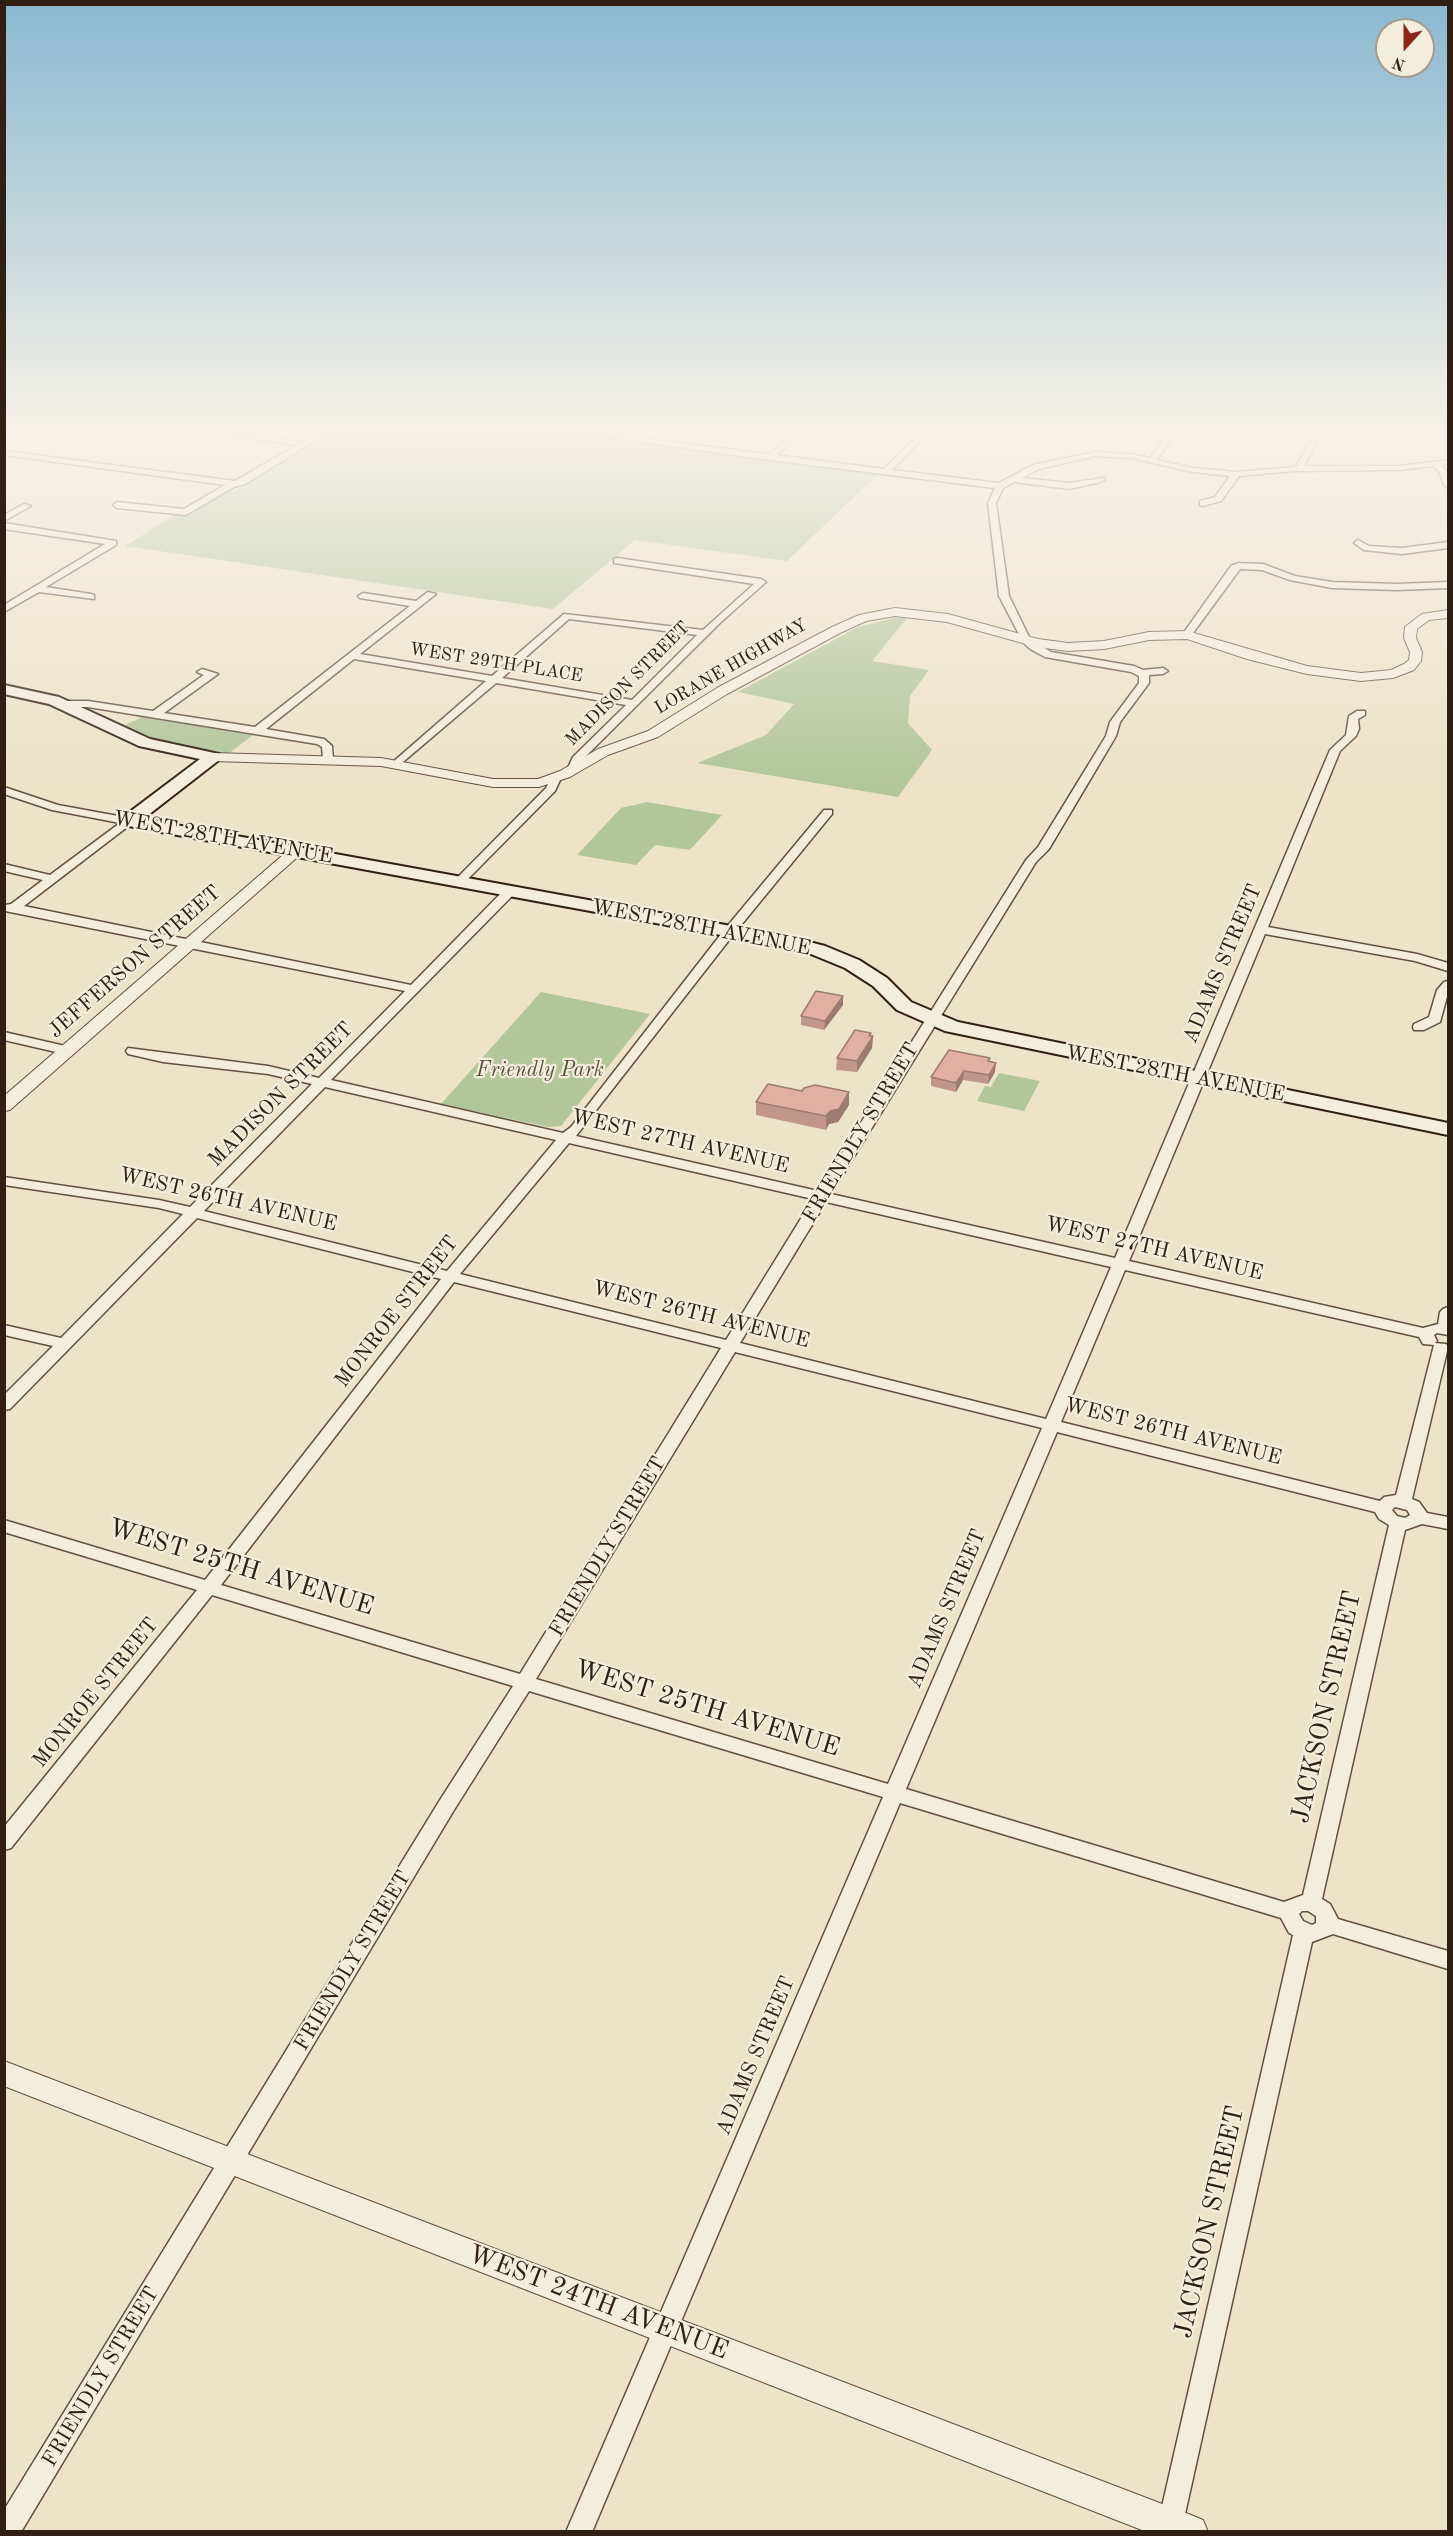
<!DOCTYPE html>
<html>
<head>
<meta charset="utf-8">
<style>
	body { margin:0 }
	#map { position:relative; width:1453px; height:2536px; overflow:hidden; background:#ede3c9; font-family:"Old Standard TT",serif }
	canvas { display:block }
	.frame { position:absolute; inset:0; border:6px solid #321f14; pointer-events:none }
	.north { position:absolute; left:1375px; top:18px; width:60px; height:60px; box-sizing:border-box; background:#f3eddc; border:2px solid #a69b8c; border-radius:50%; rotate:201deg; font-size:16px; font-weight:700; line-height:24px; text-align:center; color:#321f14 }
	.north::after { content:''; display:block; margin:auto; width:21px; height:27px; background:#8f2418; clip-path:polygon(50% 0,100% 100%,50% 72%,0 100%) }
</style>
</head>
<body>
<div id="map">
<canvas width="1453" height="2536"></canvas>
<div class="frame"></div>
<div class="north">N</div>
</div>
<script>
const c = document.querySelector('canvas').getContext('2d');
c.lineJoin = 'round';
function fillPath(path, color) {
  c.fillStyle = color;
  c.fill(path, 'evenodd');
}
function shape(rows) {
  const path = new Path2D();
  for (const r of rows) {
    path.moveTo(r[0], r[1]);
    for (let i = 2; i < r.length; i += 2) path.lineTo(r[i], r[i + 1]);
  }
  return path;
}
function stroke(path, color, width, dash) {
  c.strokeStyle = color;
  c.lineWidth = width;
  c.lineCap = dash ? 'butt' : 'round';
  c.setLineDash(dash || []);
  c.stroke(path);
}
function label(font, color, halo, rows, align = 'center') {
  c.font = font + ' "Old Standard TT",serif';
  c.lineWidth = 4.5;
  c.setLineDash([]);
  c.textBaseline = 'middle';
  c.strokeStyle = halo;
  c.fillStyle = color;
  for (const [text, x, y, turn = 0] of rows) {
    c.save();
    c.translate(x, y);
    c.rotate((+turn || 0) * Math.PI / 180);
    c.textAlign = isNaN(turn) ? turn : align;
    if (halo) c.strokeText(text, 0, 0);
    c.fillText(text, 0, 0);
    c.restore();
  }
}
fillPath(shape([
	[337,429,534,429,878,474,787,561,635,540,553,609,125,546,176,514,188,516,230,491,234,491],
	[894,618,907,618,872,661,929,670,910,696,908,723,932,750,898,797,697,763,766,735,794,704,738,692,858,627],
	[142,717,253,735,228,754,190,750,165,744,125,725],
	[647,802,722,815,690,850,655,845,636,865,577,855,621,808],
	[541,992,650,1014,561,1126,548,1127,441,1104],
	[999,1073,1040,1081,1024,1111,977,1101,985,1086,991,1087]
]), '#b2c59b');
const minor = shape([
	[173,429,212,430,304,442,325,429,334,429,245,484,234,487,186,515,117,508,113,505,117,502,184,509,225,485,4,455,4,451,235,481,297,445,212,434,176,433,173,433,173,429],
	[546,429,565,429,769,454,797,429,805,429,777,455,884,469,924,429,932,429,892,470,999,483,1033,465,1095,452,1131,454,1150,458,1170,429,1177,430,1157,460,1193,468,1236,472,1296,467,1309,442,1313,440,1317,442,1304,466,1399,466,1448,460,1448,464,1441,465,1448,473,1448,488,1444,485,1440,473,1433,466,1399,470,1293,471,1239,476,1221,501,1203,506,1200,505,1200,501,1215,497,1230,476,1193,472,1131,458,1095,456,1039,469,1022,478,1069,483,1104,478,1105,480,1101,482,1069,489,1014,482,1003,488,996,503,1009,596,1030,639,1051,652,1134,666,1143,670,1163,668,1168,671,1163,674,1149,675,1149,683,1120,722,1116,736,1049,849,1036,862,831,1194,1115,1258,1330,750,1346,735,1349,716,1357,711,1365,711,1365,715,1358,719,1359,729,1356,736,1340,751,1268,927,1417,954,1448,963,1448,971,1415,961,1265,934,1129,1261,1423,1328,1438,1324,1440,1312,1443,1309,1448,1307,1448,1335,1437,1333,1434,1335,1437,1341,1435,1343,1446,1344,1448,1347,1412,1499,1419,1502,1427,1513,1448,1517,1448,1529,1422,1524,1405,1530,1322,1899,1330,1904,1338,1919,1448,1951,1448,1969,1333,1934,1312,1942,1181,2532,1161,2532,1158,2524,1293,1935,1289,1933,1281,1918,900,1803,592,2532,566,2532,883,1797,529,1691,454,1810,21,2532,4,2532,4,2510,440,1800,513,1686,212,1595,11,1848,4,1850,4,1827,197,1590,4,1532,4,1520,205,1580,441,1279,197,1218,10,1409,4,1410,4,1395,53,1346,4,1335,4,1325,61,1338,183,1214,159,1208,4,1185,4,1177,159,1200,190,1207,312,1084,268,1074,163,1062,128,1054,126,1051,128,1048,268,1066,319,1078,405,991,5,911,5,905,11,904,43,880,4,871,4,864,50,875,120,823,52,810,4,794,4,787,58,805,129,818,135,821,24,906,411,985,506,888,514,888,514,894,331,1080,563,1133,571,1127,725,929,824,810,832,810,832,814,733,935,576,1136,818,1191,1026,860,1038,847,1106,736,1110,722,1139,683,1139,676,1131,672,1045,657,1030,649,1023,642,999,596,988,503,995,488,770,460,546,429],
	[325,1087,556,1140,447,1271,204,1211,325,1087],
	[569,1143,813,1199,726,1340,460,1274,569,1143],
	[826,1202,1111,1267,1046,1419,740,1343,826,1202],
	[1125,1270,1419,1337,1423,1344,1434,1345,1396,1495,1384,1497,1380,1501,1061,1422,1125,1270],
	[454,1282,721,1348,520,1674,221,1585,454,1282],
	[735,1352,1042,1428,888,1784,536,1679,735,1352],
	[1057,1432,1375,1512,1379,1519,1389,1525,1303,1895,1284,1902,906,1789,1057,1432],
	[1395,1507,1407,1510,1410,1515,1405,1518,1397,1516,1392,1510,1395,1507],
	[1302,1911,1308,1911,1316,1916,1316,1923,1312,1925,1303,1921,1299,1914,1302,1911],
	[24,504,31,506,4,521,4,515,24,504],
	[4,523,116,541,116,545,46,587,91,594,94,595,94,599,39,592,4,612,4,605,105,544,4,529,4,523],
	[1358,540,1369,546,1402,548,1448,542,1448,548,1402,554,1364,550,1354,543,1358,540],
	[617,558,761,579,766,582,721,622,582,760,576,772,572,773,567,770,573,757,626,705,496,683,397,767,392,764,393,762,486,681,354,659,266,729,324,739,332,746,333,759,328,762,323,759,322,747,317,744,88,707,62,707,57,704,62,701,88,701,153,711,204,675,197,672,202,669,218,674,164,713,255,727,410,606,360,598,358,596,363,593,416,601,428,592,436,594,360,654,492,676,564,614,703,630,754,584,614,563,614,559,617,558],
	[569,619,697,635,632,700,502,678,569,619],
	[1239,563,1263,564,1295,576,1332,582,1397,584,1448,582,1448,588,1397,590,1332,588,1290,580,1262,570,1240,569,1190,637,1184,637,1182,635,1231,566,1239,563],
	[556,775,561,778,555,791,463,884,455,884,455,880,546,788,552,776,556,775],
	[1448,981,1448,993,1440,1022,1424,1030,1414,1030,1413,1027,1414,1024,1429,1017,1437,990,1444,982,1448,981],
	[4,1032,74,1048,76,1051,69,1055,4,1040,4,1032]
]);
const tertiary = shape([
	[895,608,948,614,1038,639,1068,643,1104,641,1149,632,1187,631,1307,666,1361,673,1391,670,1404,664,1409,660,1410,652,1404,638,1405,627,1422,614,1448,610,1448,618,1429,620,1417,629,1416,638,1422,652,1421,661,1414,670,1393,678,1361,681,1307,674,1247,659,1187,639,1149,640,1104,649,1068,651,1037,647,947,622,895,616,866,621,840,633,727,694,658,737,608,755,570,777,539,787,493,787,381,766,213,761,206,757,213,753,381,758,493,779,538,779,560,771,598,749,648,731,717,688,832,627,859,615,895,608],
	[296,847,301,848,303,851,301,854,10,1110,4,1111,4,1096,291,848,296,847],
	[4,2061,1191,2515,1203,2520,1208,2532,1147,2532,4,2086,4,2061]
]);
const secondary = shape([
	[4,685,59,697,150,739,219,754,221,757,219,760,143,819,786,936,825,946,859,960,887,978,911,1002,958,1022,1448,1123,1448,1135,945,1031,897,1010,873,986,845,968,811,954,786,947,123,825,121,821,123,817,200,759,139,746,49,704,4,694,4,685]
]);
stroke(minor, '#615041', 3);
stroke(tertiary, '#615041', 2);
stroke(secondary, '#321f14', 4);
fillPath(minor, '#f3eddc');
fillPath(tertiary, '#f3eddc');
fillPath(secondary, '#f3eddc');
fillPath(shape([
	[843,996,843,1005,824,1030,801,1025,801,1016],
	[871,1033,871,1036,873,1036,872,1048,857,1072,836,1070,837,1058],
	[990,1058,989,1061,995,1072,988,1084,963,1080,956,1092,931,1086,931,1077],
	[756,1102,849,1105,838,1122,829,1124,826,1130,756,1115]
]), '#c2978b');
fillPath(shape([
	[843,996,843,1005,824,1030,825,1021],
	[871,1033,870,1040,873,1036,872,1048,857,1072,857,1061],
	[996,1063,995,1072,988,1084,989,1075],
	[964,1071,963,1080,956,1092,956,1083],
	[849,1092,849,1105,838,1122,829,1124,826,1130,826,1116,830,1111]
]), '#9e7b71');
const building = shape([
	[816,991,843,996,825,1021,801,1016,816,991],
	[855,1030,871,1033,869,1036,873,1036,857,1061,837,1058,855,1030],
	[949,1050,990,1058,988,1061,996,1063,989,1075,964,1071,956,1083,931,1077,949,1050],
	[768,1084,802,1091,804,1088,815,1085,849,1092,839,1109,830,1111,826,1116,756,1102,768,1084]
]);
fillPath(building, '#e1b0a2');
stroke(building, '#9e7b71', 1.5);
const sky = c.createLinearGradient(0, 0, 0, 784);
sky.addColorStop(0, '#89b8d1');
sky.addColorStop(0.55, '#f7f2e7');
sky.addColorStop(1, '#f7f2e700');
c.fillStyle = sky;
c.fillRect(0, 0, 1453, 784);
label('18px', '#321f14', '#f3eddc', [
	["WEST 29TH PLACE",496,663,9],
	["LORANE HIGHWAY",731,667,-30],
	["MADISON STREET",628,684,-45]
]);
label('21px', '#321f14', '#f3eddc', [
	["WEST 28TH AVENUE",223,838,10],
	["WEST 28TH AVENUE",701,928,11],
	["JEFFERSON STREET",135,962,-41],
	["ADAMS STREET",1223,964,-67],
	["WEST 28TH AVENUE",1175,1074,11],
	["MADISON STREET",281,1095,-45],
	["FRIENDLY STREET",861,1133,-59],
	["WEST 27TH AVENUE",680,1142,13],
	["WEST 26TH AVENUE",228,1200,13],
	["WEST 27TH AVENUE",1154,1249,13],
	["MONROE STREET",397,1312,-52],
	["WEST 26TH AVENUE",701,1315,14],
	["WEST 26TH AVENUE",1173,1432,14],
	["FRIENDLY STREET",608,1547,-59],
	["ADAMS STREET",947,1609,-67],
	["MONROE STREET",96,1693,-51],
	["FRIENDLY STREET",353,1961,-59],
	["ADAMS STREET",756,2056,-67],
	["FRIENDLY STREET",101,2377,-59]
]);
label('italic 21px', '#58513c', '#f3eddc', [
	["Friendly Park",540,1070]
]);
label('26px', '#321f14', '#f3eddc', [
	["WEST 25TH AVENUE",241,1568,17],
	["JACKSON STREET",1327,1707,-77],
	["WEST 25TH AVENUE",707,1709,17],
	["JACKSON STREET",1210,2222,-77],
	["WEST 24TH AVENUE",598,2303,21]
]);
</script>
</body>
</html>
